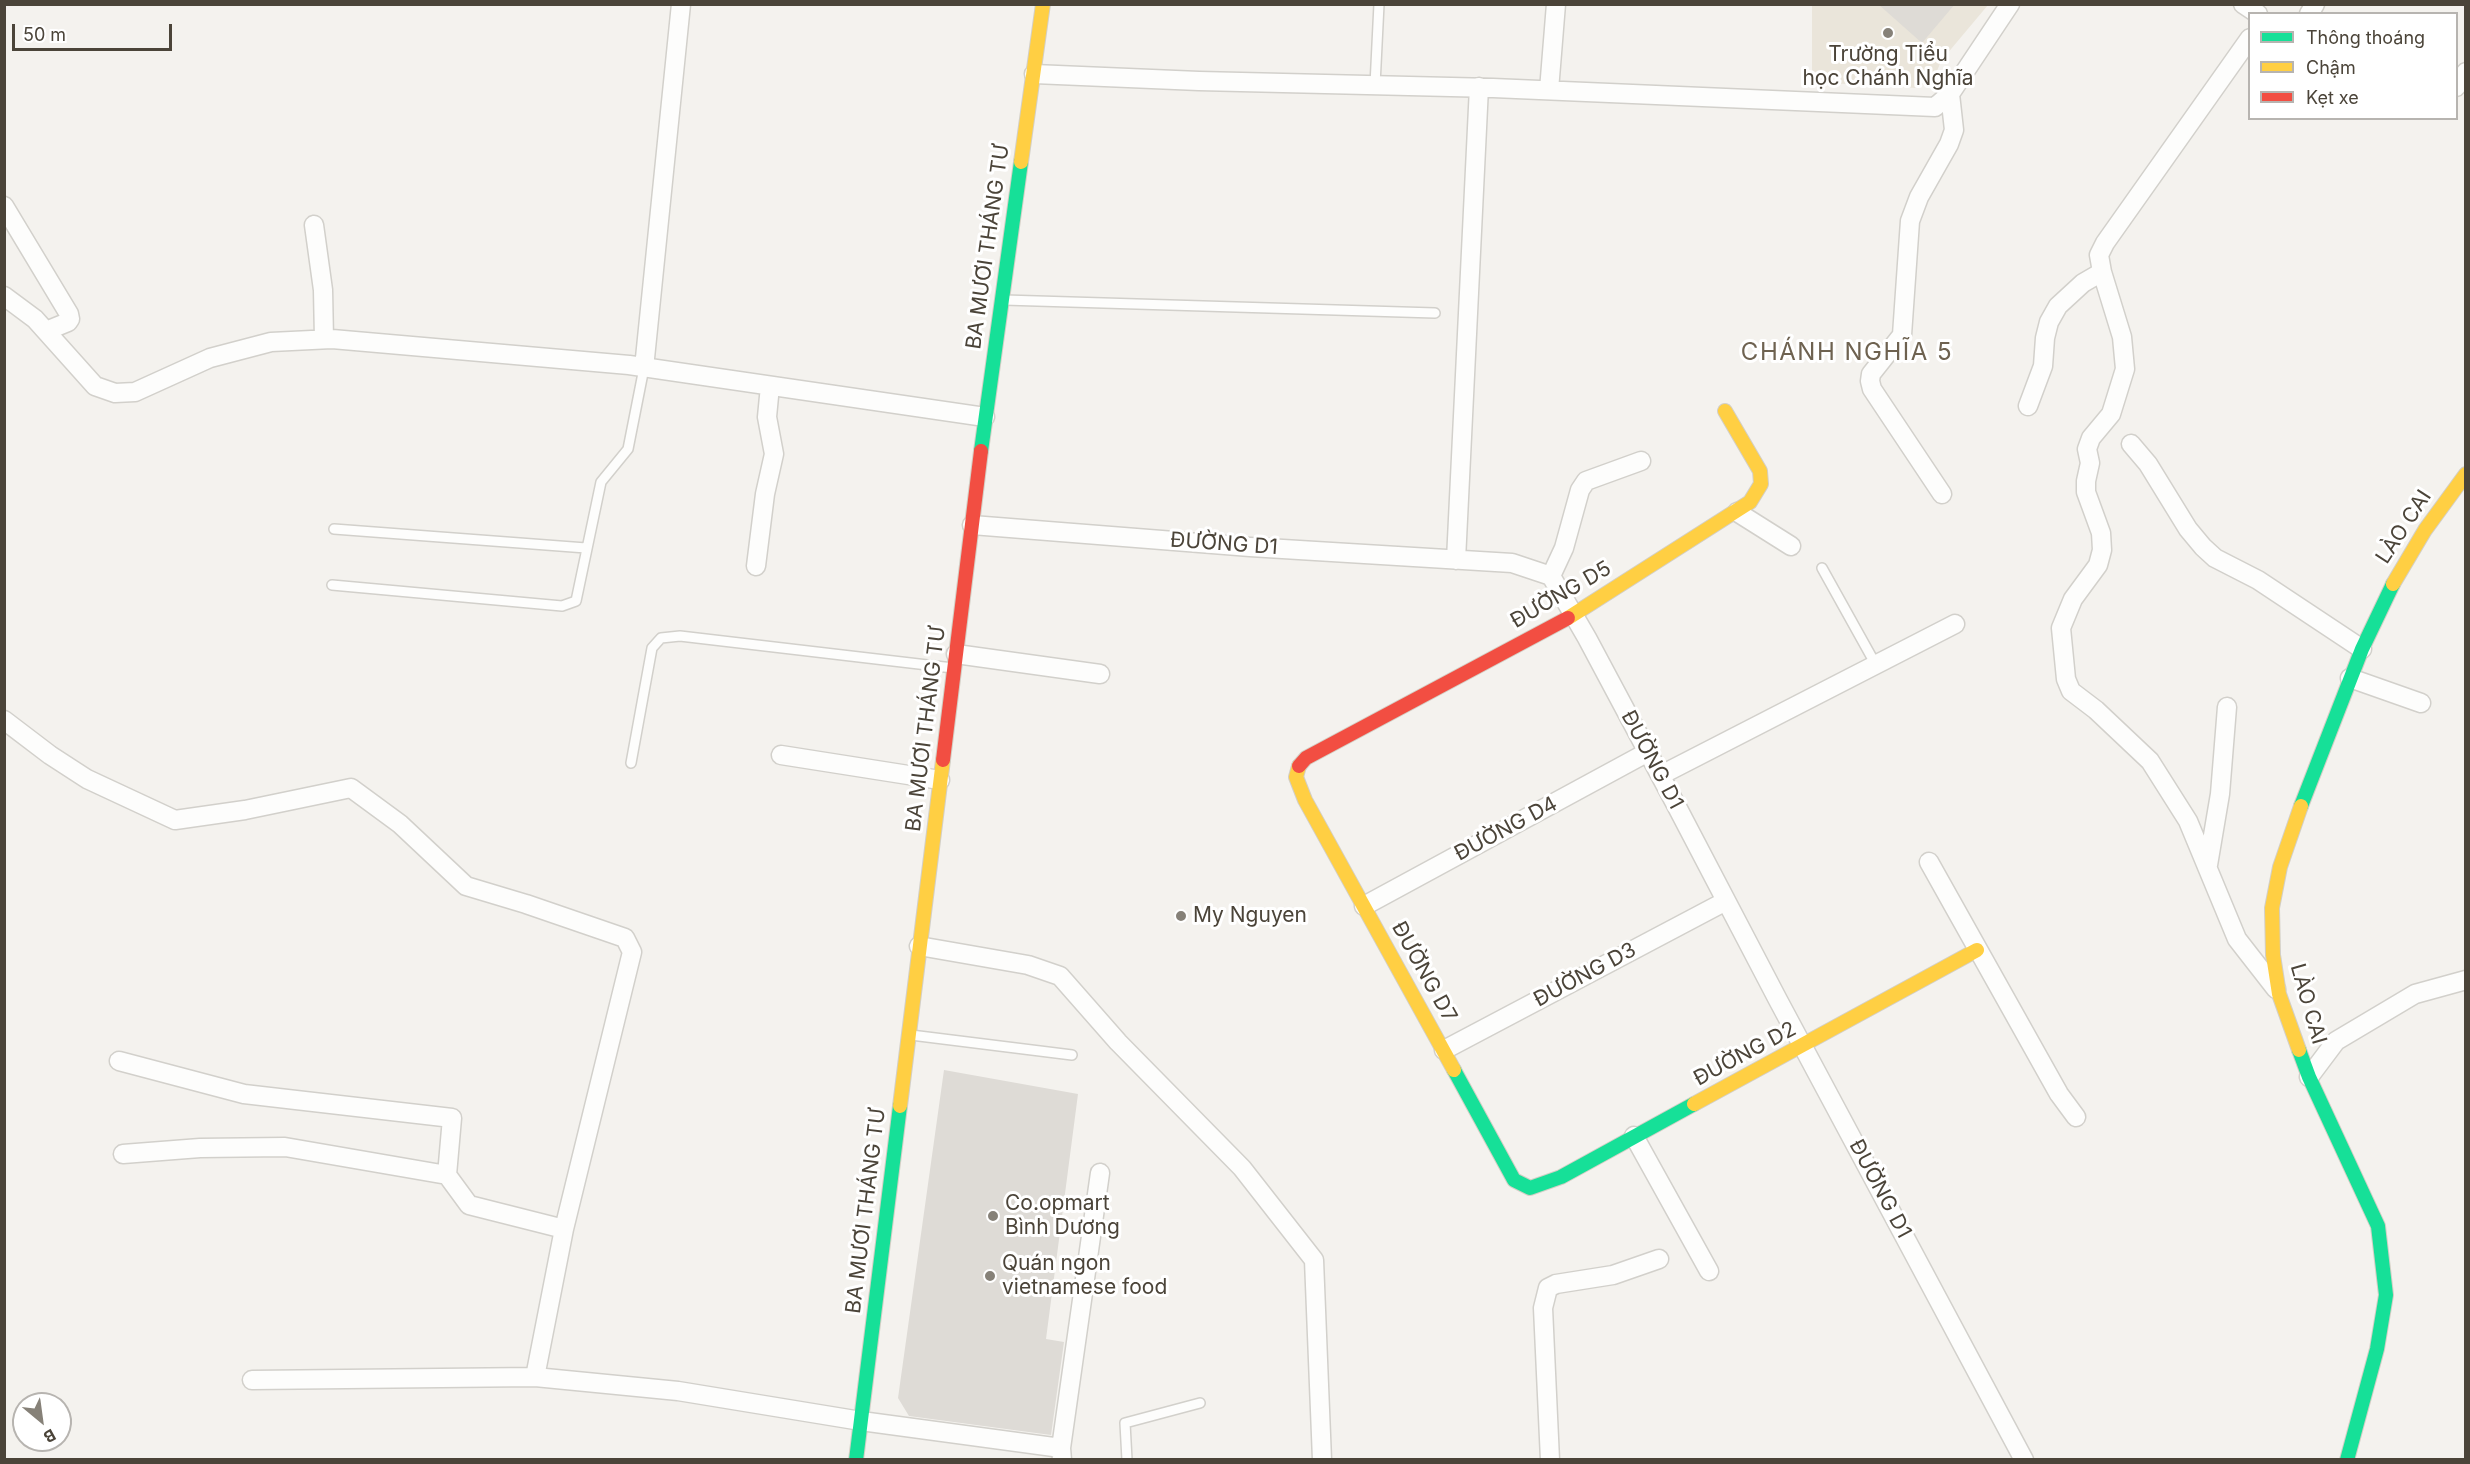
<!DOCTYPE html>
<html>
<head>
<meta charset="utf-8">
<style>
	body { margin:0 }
	#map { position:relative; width:2470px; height:1464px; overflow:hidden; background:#f4f2ee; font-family:Inter,sans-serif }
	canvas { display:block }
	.frame { position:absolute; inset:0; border:6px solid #4b4439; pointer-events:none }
	.legend { position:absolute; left:2248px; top:12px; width:210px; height:108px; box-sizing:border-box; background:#fff; border:2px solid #b7b4b0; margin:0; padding:8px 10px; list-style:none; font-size:18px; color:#4b4439 }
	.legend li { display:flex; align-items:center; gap:12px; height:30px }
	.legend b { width:30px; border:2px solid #b7b4b0 }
	.north { position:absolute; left:12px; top:1392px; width:60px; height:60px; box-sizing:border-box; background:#fff; border:2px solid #b7b4b0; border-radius:50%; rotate:151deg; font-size:16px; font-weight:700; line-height:24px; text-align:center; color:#4b4439 }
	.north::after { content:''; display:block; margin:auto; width:21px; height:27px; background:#868178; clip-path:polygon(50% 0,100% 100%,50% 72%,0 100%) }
	.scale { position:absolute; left:12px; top:24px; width:160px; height:27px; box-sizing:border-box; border:3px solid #4b4439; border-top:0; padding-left:8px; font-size:18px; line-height:21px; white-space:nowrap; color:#4b4439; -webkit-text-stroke:4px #fff; paint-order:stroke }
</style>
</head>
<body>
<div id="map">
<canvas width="2470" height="1464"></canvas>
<div class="frame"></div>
<ul class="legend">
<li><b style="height:8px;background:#16e098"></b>Thông thoáng</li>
<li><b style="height:8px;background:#ffcf43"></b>Chậm</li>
<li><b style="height:8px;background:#f24e42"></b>Kẹt xe</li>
</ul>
<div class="north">B</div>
<div class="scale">50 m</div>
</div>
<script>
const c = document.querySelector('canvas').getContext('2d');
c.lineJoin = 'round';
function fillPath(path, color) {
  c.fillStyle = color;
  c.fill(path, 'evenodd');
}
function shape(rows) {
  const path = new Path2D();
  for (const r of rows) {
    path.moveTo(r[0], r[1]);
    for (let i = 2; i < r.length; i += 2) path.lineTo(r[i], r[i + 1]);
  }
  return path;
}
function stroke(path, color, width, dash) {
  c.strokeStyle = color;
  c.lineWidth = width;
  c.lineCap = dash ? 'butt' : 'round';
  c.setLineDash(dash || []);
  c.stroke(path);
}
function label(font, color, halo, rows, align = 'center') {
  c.font = font + ' Inter,sans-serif';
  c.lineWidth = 6;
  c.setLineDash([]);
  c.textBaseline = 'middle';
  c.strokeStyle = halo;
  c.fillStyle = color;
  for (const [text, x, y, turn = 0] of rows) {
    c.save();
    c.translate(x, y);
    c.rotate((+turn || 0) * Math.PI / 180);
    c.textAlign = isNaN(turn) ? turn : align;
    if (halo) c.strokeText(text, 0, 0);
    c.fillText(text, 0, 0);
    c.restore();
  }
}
fillPath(shape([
	[1812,5,1988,5,1941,61,1937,71,1929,81,1916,88,1812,82]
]), '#eae5da');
fillPath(shape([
	[1878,4,1955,4,1922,43],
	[944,1070,1078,1094,1046,1339,1064,1342,1051,1435,909,1416,898,1398]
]), '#dedbd6');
const lane = shape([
	[1375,85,1379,4],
	[1004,300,1435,313],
	[334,529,586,548],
	[1822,568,1876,665],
	[332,585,562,606,576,601,601,482,628,449,644,368],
	[631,763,652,648,661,638,680,636,953,668],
	[911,1035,1072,1055],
	[1127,1460,1125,1423,1200,1403]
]);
const street = shape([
	[2243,4,2258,14],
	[2309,14,2315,4],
	[2250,38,2105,243,2099,255,2102,272,2122,337,2125,369,2111,414,2091,438,2087,449,2090,463,2086,481,2086,492,2101,533,2102,550,2098,565,2073,599,2061,628,2066,679,2071,691,2096,710,2150,761,2188,821,2237,939,2276,989],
	[1034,74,1199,81,1493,88,1935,107,1950,94,2010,4],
	[2456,87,2466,72],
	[1549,90,1556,4],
	[4,206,69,314,70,319,68,322,46,331],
	[314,225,323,290,324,339],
	[4,296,35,319,95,386,115,393,135,392,210,358,271,342,332,339,629,365,985,417],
	[644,368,681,4],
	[2028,406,2043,366,2045,338,2049,322,2058,306,2083,283,2102,272],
	[2131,444,2148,464,2188,529,2203,547,2215,558,2258,580,2362,649],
	[1942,494,1872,389,1870,381,1871,374,1902,335,1910,221,1919,197,1949,144,1954,130,1950,94],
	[1737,512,1791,546],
	[972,525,1250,547,1512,563,1551,576,1587,638,1675,803,1778,1000,2024,1460],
	[1456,560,1479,87],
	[756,566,765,494,774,454,767,417,770,386],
	[1551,576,1564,548,1580,490,1586,481,1641,461],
	[956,654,1100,674],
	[2350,678,2421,703],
	[4,720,50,755,87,779,175,820,245,810,351,788,400,824,466,886,526,904,625,938,632,952,564,1229,535,1377],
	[781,755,940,780],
	[1661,775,1955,624],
	[1929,862,2059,1094,2076,1117],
	[2208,865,2220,794,2227,707],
	[1364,906,1648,752],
	[919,946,1028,965,1060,976,1118,1042,1242,1168,1314,1260,1322,1460],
	[1444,1050,1726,901],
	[119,1061,244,1094,452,1118,447,1175],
	[2309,1077,2336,1041,2415,994,2466,980],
	[1634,1136,1709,1271],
	[123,1154,200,1148,285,1147,447,1175,469,1205,564,1229],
	[252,1380,535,1377,678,1391,861,1421,1061,1448,1062,1460],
	[1061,1448,1100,1173],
	[1550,1460,1543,1308,1548,1288,1556,1284,1613,1275,1659,1259]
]);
const fast = shape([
	[981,451,1021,162],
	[2301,806,2362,649,2393,584],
	[2299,1050,2309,1077,2378,1226,2386,1295,2377,1349,2347,1460],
	[1454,1070,1514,1180,1530,1188,1561,1177,1694,1104],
	[856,1460,900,1106]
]);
const slow = shape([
	[1021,162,1043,4],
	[2393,584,2425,530,2466,474],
	[1568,618,1750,502,1761,484,1760,471,1725,411],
	[1299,766,1296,777,1305,800,1454,1070],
	[2299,1050,2279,994,2273,955,2272,908,2280,867,2301,806],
	[1694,1104,1977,950],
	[900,1106,943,760]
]);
const jam = shape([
	[943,760,981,451],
	[1299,766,1306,758,1568,618]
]);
stroke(lane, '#d2d0cb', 12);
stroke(street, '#d2d0cb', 21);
stroke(fast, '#d3cfc5', 16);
stroke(slow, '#d3cfc5', 16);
stroke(jam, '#d3cfc5', 16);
stroke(lane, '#fdfdfc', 9);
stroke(street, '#fdfdfc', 18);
stroke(fast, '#16e098', 14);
stroke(slow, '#ffcf43', 14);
stroke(jam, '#f24e42', 14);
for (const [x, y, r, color] of [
	[1888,33,6,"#868178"],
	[1181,916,6,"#868178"],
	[993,1216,6,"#868178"],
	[990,1276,6,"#868178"]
]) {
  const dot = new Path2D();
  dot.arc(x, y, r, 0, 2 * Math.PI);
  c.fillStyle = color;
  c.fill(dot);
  stroke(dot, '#fff', 2);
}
label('21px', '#4b4439', '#fff', [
	["Trường Tiểu",1888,55,"center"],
	["học Chánh Nghĩa",1888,79,"center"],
	["My Nguyen",1193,916],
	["Co.opmart",1005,1204],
	["Bình Dương",1005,1228],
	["Quán ngon",1002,1264],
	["vietnamese food",1002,1288]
], 'left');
label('21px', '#4b4439', '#fff', [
	["BA MƯƠI THÁNG TƯ",988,247,-82],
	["LÀO CAI",2404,527,-57],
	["ĐƯỜNG D1",1224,544,4],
	["ĐƯỜNG D5",1561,595,-30],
	["BA MƯƠI THÁNG TƯ",926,729,-83],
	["ĐƯỜNG D1",1652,760,62],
	["ĐƯỜNG D4",1506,829,-28],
	["ĐƯỜNG D7",1424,972,61],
	["ĐƯỜNG D3",1585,975,-28],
	["LÀO CAI",2308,1004,74],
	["ĐƯỜNG D2",1745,1054,-28],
	["ĐƯỜNG D1",1880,1189,62],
	["BA MƯƠI THÁNG TƯ",866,1211,-83]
]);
c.letterSpacing = '1.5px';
label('24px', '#6e6250', '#fff', [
	["CHÁNH NGHĨA 5",1847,353]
]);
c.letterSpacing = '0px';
</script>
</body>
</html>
